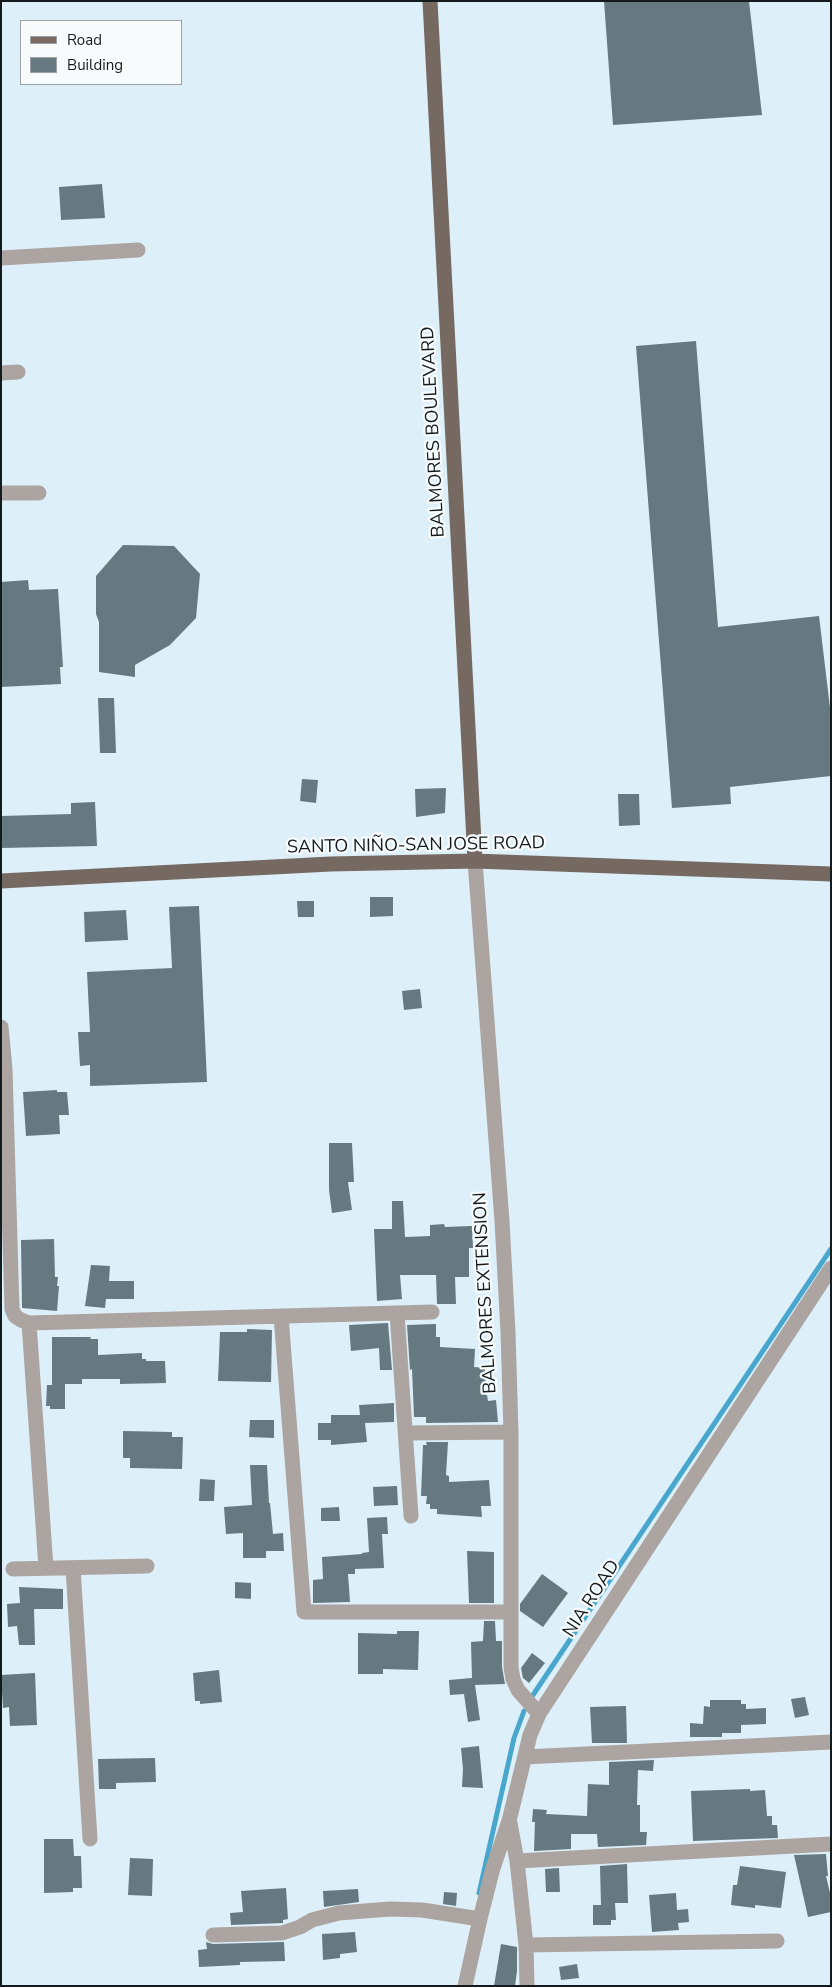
<!DOCTYPE html>
<html>
<head>
<meta charset="utf-8">
<style>
	body { margin:0 }
	#map { position:relative; width:832px; height:1987px; overflow:hidden; background:#ddf0fa; font-family:"Nunito Sans",sans-serif }
	canvas { display:block }
	.frame { position:absolute; inset:0; border:2px solid #141b1e; pointer-events:none }
	.legend { position:absolute; left:20px; top:20px; width:162px; height:65px; box-sizing:border-box; background:#f7fbfc; border:1px solid #9ca1a3; margin:0; padding:6px 9px; list-style:none; font-size:15px; color:#141b1e }
	.legend li { display:flex; align-items:center; gap:10px; height:25px }
	.legend b { width:25px; border:1px solid #9ca1a3 }
</style>
</head>
<body>
<div id="map">
<canvas width="832" height="1987"></canvas>
<div class="frame"></div>
<ul class="legend">
<li><b style="height:6px;background:#766961"></b>Road</li>
<li><b style="height:14px;background:#667880"></b>Building</li>
</ul>
</div>
<script>
const c = document.querySelector('canvas').getContext('2d');
c.lineJoin = 'round';
function shape(rows) {
  const path = new Path2D();
  for (const r of rows) {
    path.moveTo(r[0], r[1]);
    for (let i = 2; i < r.length; i += 2) path.lineTo(r[i], r[i + 1]);
  }
  return path;
}
function stroke(path, color, width, dash) {
  c.strokeStyle = color;
  c.lineWidth = width;
  c.lineCap = dash ? 'butt' : 'round';
  c.setLineDash(dash || []);
  c.stroke(path);
}
function fillPath(path, color) {
  c.fillStyle = color;
  c.fill(path, 'evenodd');
}
function label(font, color, halo, rows, align = 'center') {
  c.font = font + ' "Nunito Sans",sans-serif';
  c.lineWidth = 4.5;
  c.setLineDash([]);
  c.textBaseline = 'middle';
  c.strokeStyle = halo;
  c.fillStyle = color;
  for (const [text, x, y, turn = 0] of rows) {
    c.save();
    c.translate(x, y);
    c.rotate((+turn || 0) * Math.PI / 180);
    c.textAlign = isNaN(turn) ? turn : align;
    if (halo) c.strokeText(text, 0, 0);
    c.fillText(text, 0, 0);
    c.restore();
  }
}
stroke(shape([
	[533,1695,831,1249],
	[479,1893,514,1738,524,1711]
]), '#49a7ce', 5);
fillPath(shape([
	[604,1,749,1,762,115,613,125],
	[102,184,105,218,61,220,59,187],
	[696,341,718,627,819,616,831,716,831,776,730,787,731,804,672,808,636,346],
	[123,545,174,546,200,574,196,618,170,645,135,665,135,677,99,672,99,622,96,614,96,576],
	[28,580,29,590,58,589,63,667,60,667,61,684,1,687,1,582],
	[98,698,114,698,116,753,100,753],
	[302,779,318,780,316,803,300,801],
	[446,788,445,813,416,817,415,789],
	[618,794,639,794,640,825,619,826],
	[95,802,97,846,1,848,1,816,71,814,71,803],
	[370,897,393,897,393,916,370,917],
	[297,901,314,901,314,917,298,917],
	[199,906,207,1082,90,1086,90,1065,80,1066,78,1032,90,1032,87,972,172,968,169,907],
	[126,910,128,940,85,942,84,912],
	[420,989,422,1008,404,1010,402,991],
	[57,1090,57,1092,67,1092,69,1115,59,1115,60,1134,26,1136,23,1092],
	[329,1143,352,1143,354,1182,348,1182,352,1210,332,1213,329,1190],
	[392,1201,403,1201,405,1237,430,1236,430,1225,444,1224,445,1227,472,1226,473,1248,469,1248,469,1277,455,1277,456,1304,437,1304,436,1275,400,1275,402,1299,377,1301,374,1229,392,1229],
	[54,1239,55,1277,58,1277,57,1286,59,1286,57,1311,22,1308,21,1240],
	[91,1265,110,1266,109,1281,134,1281,134,1299,106,1299,105,1308,85,1306],
	[388,1323,392,1370,380,1370,379,1348,351,1351,349,1325],
	[436,1324,436,1337,440,1337,440,1347,475,1349,474,1367,485,1368,486,1395,487,1395,488,1401,496,1400,498,1422,426,1423,426,1417,414,1417,412,1369,410,1370,407,1325],
	[247,1329,272,1330,271,1382,218,1381,220,1332,247,1332],
	[52,1337,91,1337,90,1339,98,1339,98,1355,142,1353,142,1359,146,1359,146,1361,165,1361,166,1383,120,1384,120,1379,82,1379,82,1384,65,1384,65,1409,50,1409,50,1406,46,1406,47,1385,52,1385],
	[394,1403,394,1422,365,1423,367,1442,331,1445,331,1440,318,1440,318,1423,331,1423,331,1415,360,1415,359,1405],
	[250,1420,274,1420,274,1438,249,1437],
	[123,1431,172,1432,172,1437,183,1437,182,1469,130,1468,130,1458,123,1458],
	[426,1442,448,1442,446,1475,449,1476,449,1482,489,1480,491,1506,481,1506,482,1517,437,1514,437,1509,430,1509,430,1504,426,1504,427,1496,421,1496,423,1445,427,1445],
	[250,1465,267,1465,269,1503,270,1503,273,1534,283,1533,284,1551,266,1551,266,1558,243,1558,243,1533,226,1534,224,1507,252,1505],
	[200,1479,215,1480,214,1501,199,1501],
	[397,1486,398,1505,374,1506,373,1487],
	[339,1507,340,1521,321,1521,321,1508],
	[387,1517,388,1534,382,1534,384,1568,355,1569,355,1574,348,1574,350,1602,313,1603,313,1580,323,1579,322,1557,362,1554,362,1553,369,1552,367,1518],
	[467,1551,494,1552,494,1603,469,1603],
	[542,1574,568,1593,543,1627,520,1611,520,1604],
	[235,1582,251,1583,251,1599,235,1598],
	[19,1587,63,1589,63,1609,34,1609,35,1645,19,1645,17,1626,8,1627,7,1604,20,1603],
	[484,1621,495,1621,496,1641,502,1641,502,1667,505,1684,475,1685,480,1720,468,1722,464,1694,450,1695,449,1680,472,1678,471,1642,483,1641],
	[397,1631,419,1631,418,1670,383,1669,383,1674,358,1674,358,1633,397,1634],
	[532,1653,545,1663,529,1683,523,1678,521,1668],
	[219,1670,222,1702,200,1704,200,1701,195,1701,193,1673],
	[35,1673,37,1725,10,1726,9,1707,3,1708,1,1675],
	[805,1697,809,1715,795,1718,791,1699],
	[710,1700,741,1700,741,1704,746,1704,746,1709,766,1708,766,1724,741,1725,741,1733,722,1733,722,1737,690,1737,690,1723,703,1724,704,1706,710,1707],
	[626,1706,627,1743,592,1743,590,1707],
	[479,1746,483,1788,462,1787,463,1769,461,1748],
	[155,1758,156,1782,116,1783,116,1789,99,1789,98,1759],
	[654,1760,653,1771,638,1770,637,1805,640,1805,640,1832,647,1832,646,1845,598,1847,597,1834,571,1834,571,1849,534,1851,535,1822,532,1822,533,1809,547,1810,546,1814,587,1816,588,1784,609,1785,609,1762],
	[750,1789,750,1791,765,1790,767,1816,772,1816,772,1825,777,1825,778,1838,693,1841,691,1791],
	[44,1839,73,1839,74,1856,81,1856,82,1888,73,1888,73,1892,44,1893],
	[826,1854,828,1876,826,1876,831,1897,831,1912,808,1917,794,1855],
	[130,1858,153,1859,152,1896,128,1895],
	[627,1864,628,1903,615,1903,616,1920,611,1920,611,1925,593,1925,593,1905,601,1905,600,1866],
	[740,1866,786,1872,781,1908,755,1905,755,1908,731,1905,733,1885,737,1885],
	[559,1868,560,1892,546,1892,545,1869],
	[286,1888,288,1919,283,1920,283,1923,231,1925,230,1913,243,1912,241,1891],
	[358,1889,359,1902,324,1907,323,1891],
	[444,1892,457,1893,456,1906,443,1904],
	[676,1893,677,1910,688,1909,689,1922,678,1923,679,1930,652,1932,649,1895],
	[355,1932,357,1952,340,1954,340,1958,323,1960,322,1934],
	[206,1942,213,1944,284,1942,285,1961,240,1962,240,1965,199,1967,198,1950,207,1949],
	[501,1944,517,1947,517,1971,515,1986,494,1986],
	[577,1964,579,1978,561,1980,559,1967]
]), '#667880');
stroke(shape([
	[1,258,138,250],
	[1,373,18,372],
	[1,493,39,493],
	[475,861,502,1221,508,1332,511,1432,511,1667,513,1679,518,1690,539,1714],
	[1,1027,5,1069,12,1309,15,1316,21,1320,29,1323,432,1312],
	[397,1313,411,1516],
	[281,1316,304,1612,511,1612],
	[29,1323,46,1568],
	[406,1433,511,1432],
	[73,1568,90,1839],
	[13,1569,147,1566],
	[525,1757,831,1742],
	[510,1823,517,1861,526,1945,527,1986],
	[517,1861,831,1844],
	[213,1935,282,1933,300,1927,312,1920,339,1913,390,1909,422,1910,480,1919],
	[526,1945,777,1941],
	[465,1986,480,1919,493,1868,509,1821,530,1735,539,1714,831,1268]
]), '#aca4a0', 15);
stroke(shape([
	[430,1,475,861],
	[1,881,331,864,475,861,831,874]
]), '#766961', 15);
label('18px', '#141b1e', '#f7fbfc', [
	["BALMORES BOULEVARD",434,432,-93],
	["SANTO NIÑO-SAN JOSE ROAD",416,846,-1],
	["BALMORES EXTENSION",486,1293,-93],
	["NIA ROAD",592,1599,-57]
]);
</script>
</body>
</html>
